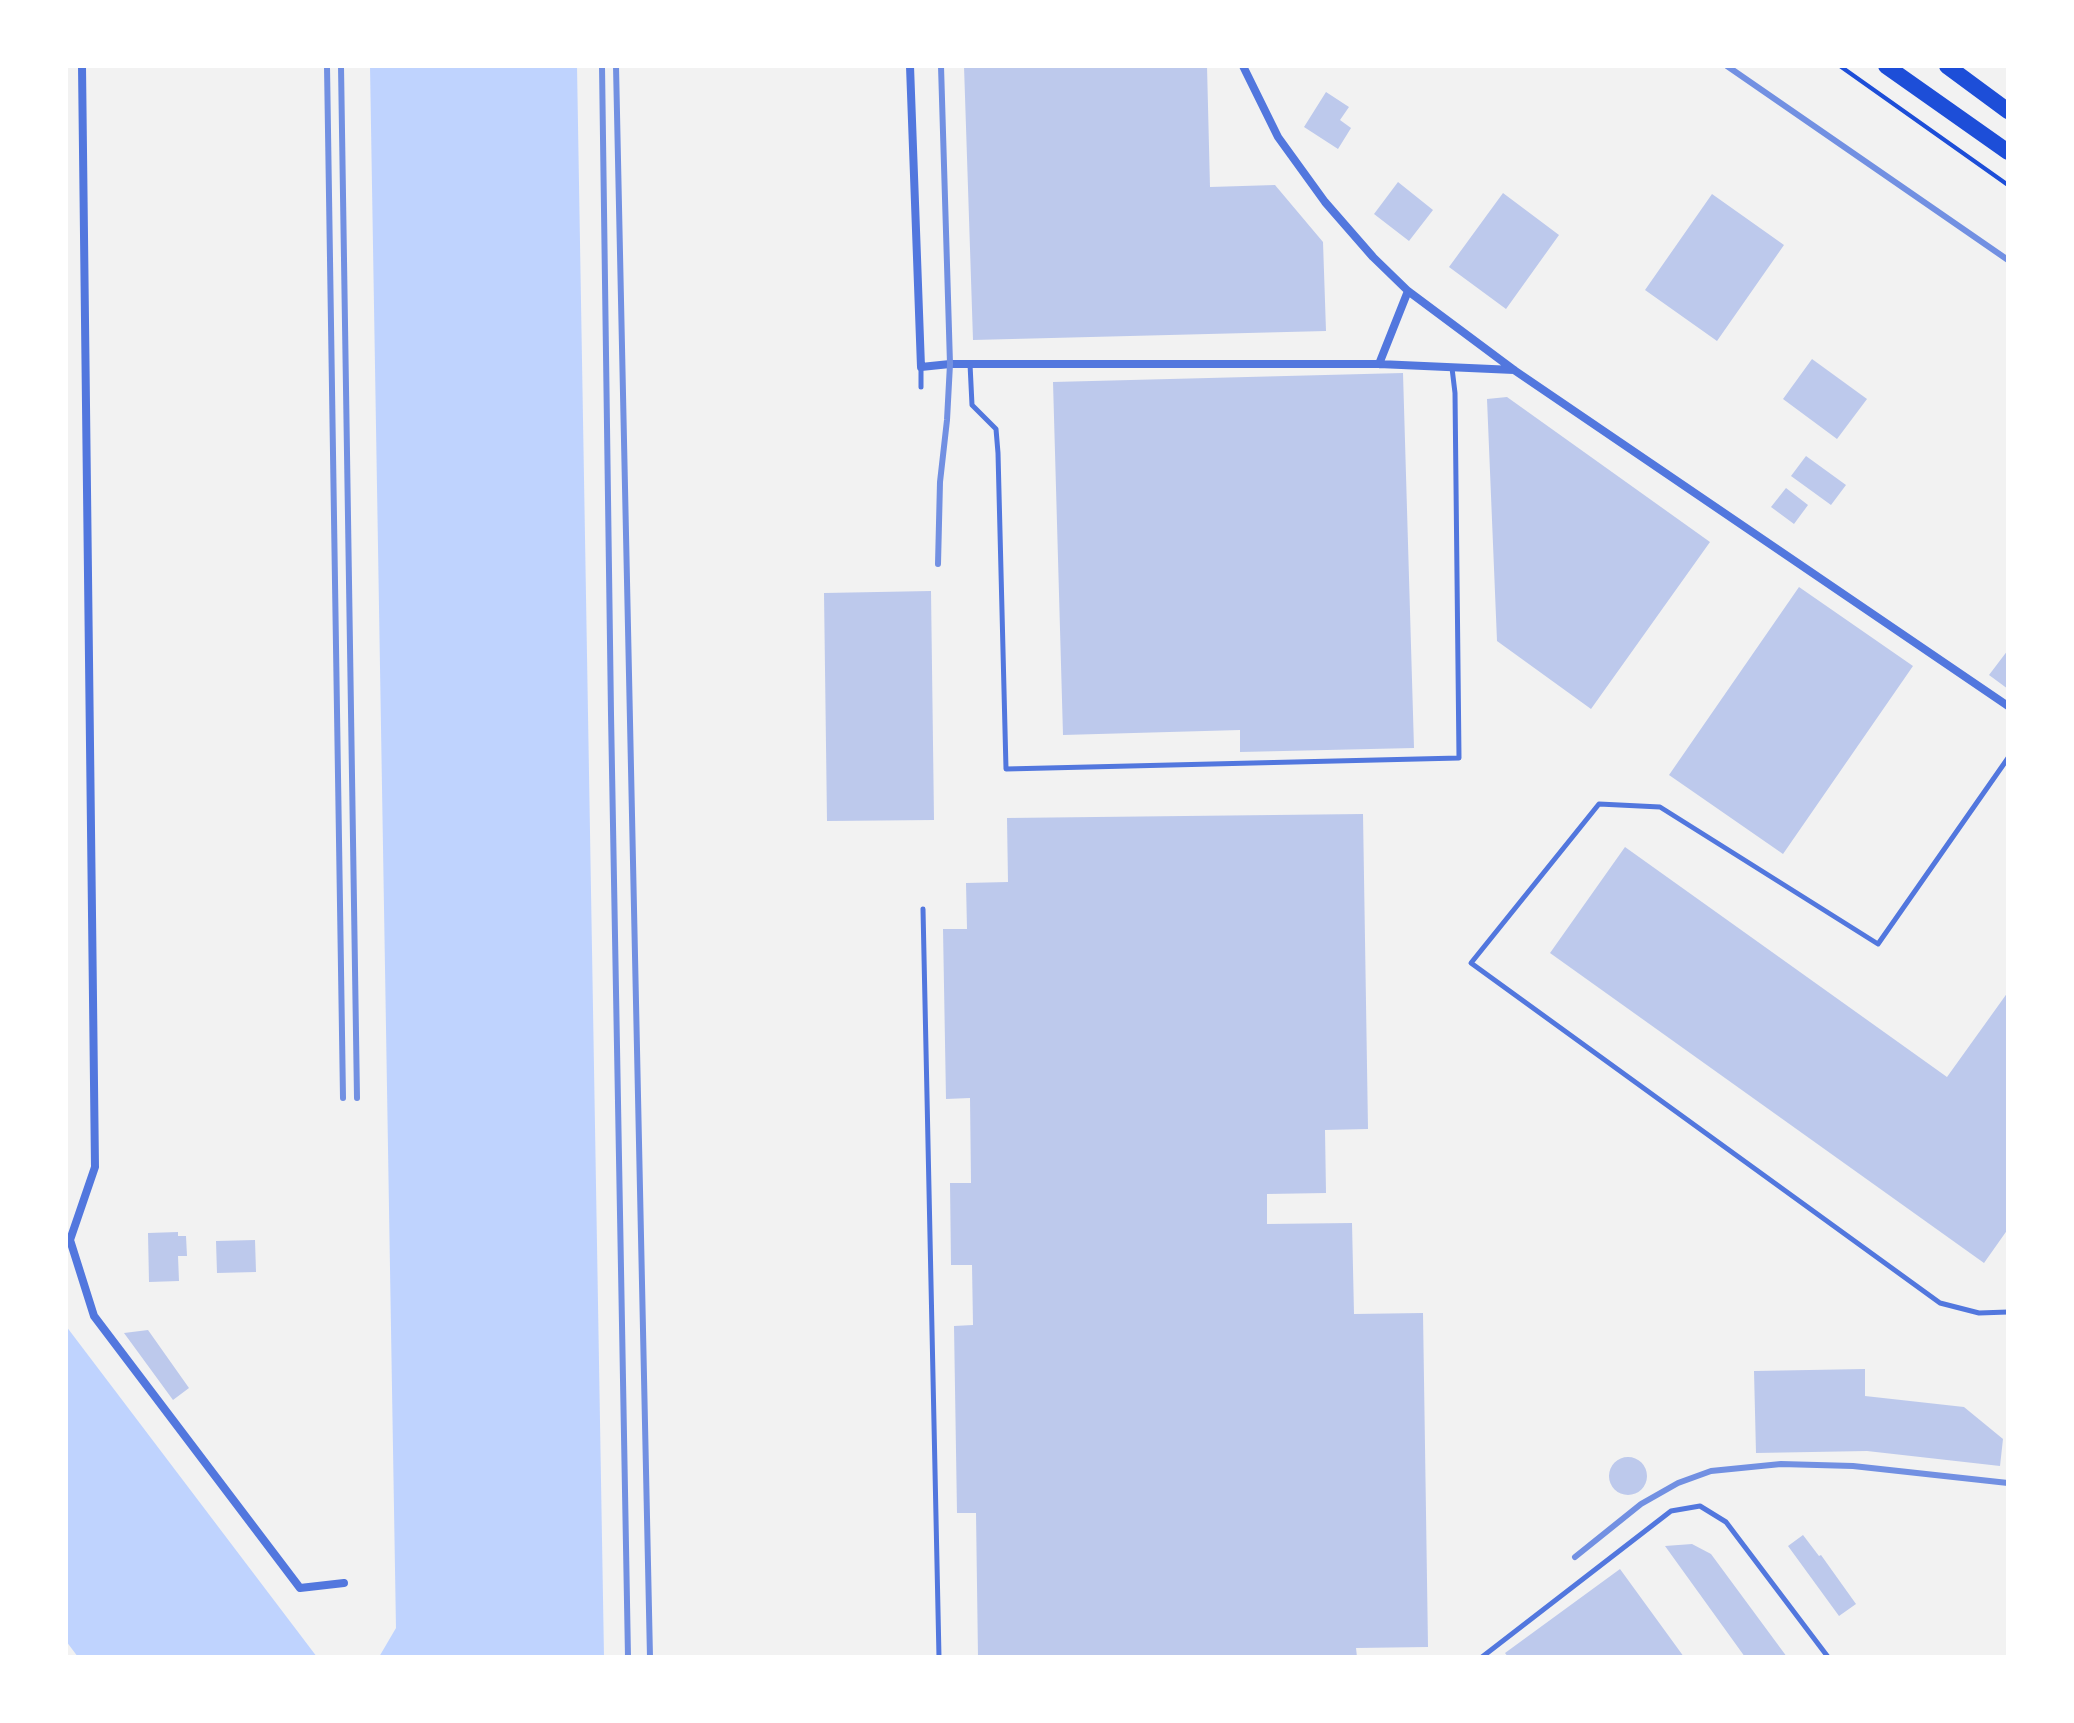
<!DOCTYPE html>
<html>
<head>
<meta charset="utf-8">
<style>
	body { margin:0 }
	#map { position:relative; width:2074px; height:1723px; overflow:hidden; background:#f2f2f2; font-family:"Fira Sans Condensed",sans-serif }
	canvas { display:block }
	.frame { position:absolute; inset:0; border:68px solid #fff; pointer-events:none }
</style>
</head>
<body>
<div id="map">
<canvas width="2074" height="1723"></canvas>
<div class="frame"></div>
</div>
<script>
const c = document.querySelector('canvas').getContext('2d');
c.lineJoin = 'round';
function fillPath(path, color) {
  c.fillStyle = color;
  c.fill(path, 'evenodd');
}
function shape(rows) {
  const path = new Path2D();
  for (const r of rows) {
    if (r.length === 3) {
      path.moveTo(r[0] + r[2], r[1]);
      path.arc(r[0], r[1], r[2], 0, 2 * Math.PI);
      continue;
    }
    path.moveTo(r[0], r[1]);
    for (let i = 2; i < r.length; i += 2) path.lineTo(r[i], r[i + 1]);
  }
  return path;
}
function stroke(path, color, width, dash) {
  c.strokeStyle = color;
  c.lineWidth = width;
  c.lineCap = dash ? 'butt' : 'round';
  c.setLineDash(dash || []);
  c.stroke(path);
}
fillPath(shape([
	[370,66,577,66,604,1657,379,1657,396,1628],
	[66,1326,317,1657,78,1657,66,1641]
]), '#bfd3fe');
fillPath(shape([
	[964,66,1207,66,1210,187,1275,185,1323,242,1326,331,973,340],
	[1326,92,1349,107,1340,120,1351,128,1338,149,1304,127],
	[1398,182,1433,210,1409,241,1374,214],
	[1503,193,1559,235,1506,309,1449,267],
	[1712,194,1784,245,1717,341,1645,290],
	[1812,359,1867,399,1837,439,1783,399],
	[1403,373,1414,748,1240,752,1240,730,1063,735,1053,382],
	[1507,397,1710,542,1591,709,1497,641,1487,399],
	[1806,456,1846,485,1831,505,1791,476],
	[1786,488,1808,505,1794,524,1771,507],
	[1799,587,1913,666,1783,854,1669,775],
	[931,591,934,820,827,821,824,593],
	[2008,650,2008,689,1989,675],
	[1363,814,1368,1129,1325,1130,1326,1193,1267,1194,1267,1224,1352,1223,1354,1314,1423,1313,1428,1647,1356,1648,1357,1657,978,1657,976,1513,957,1513,954,1326,973,1325,972,1265,951,1265,950,1183,971,1183,970,1098,946,1099,943,929,967,929,966,883,1008,882,1007,818],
	[1625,847,1947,1077,2008,992,2008,1229,1984,1263,1550,953],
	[178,1232,178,1236,186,1236,187,1256,178,1256,179,1281,149,1282,148,1233],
	[255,1240,256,1272,217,1273,216,1241],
	[148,1330,189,1388,173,1400,124,1333],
	[1865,1369,1865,1396,1964,1407,2003,1439,2000,1466,1867,1451,1756,1453,1754,1371],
	[1628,1476,19],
	[1803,1535,1819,1556,1821,1555,1856,1604,1839,1616,1788,1546],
	[1692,1544,1711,1554,1787,1657,1745,1657,1665,1546],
	[1620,1569,1684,1657,1508,1657,1505,1653]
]), '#bdc9ec');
stroke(shape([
	[1840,66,2008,185]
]), '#1d4ed8', 4);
stroke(shape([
	[970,364,972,405,996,429,998,453,1006,769,1459,758,1455,393,1452,368],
	[921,387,921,368],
	[2008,758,1878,944,1660,807,1599,804,1471,963,1940,1303,1979,1313,2008,1312],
	[923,909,939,1657],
	[1482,1657,1671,1511,1700,1506,1726,1522,1828,1657]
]), '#5277de', 5);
stroke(shape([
	[82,66,95,1167,70,1240,94,1316,300,1588,344,1583],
	[910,66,921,367,950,364,1379,364,1514,370],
	[1243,66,1278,137,1325,202,1373,257,1408,291,1514,370,2008,706],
	[1379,364,1408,291]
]), '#5277de', 8);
stroke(shape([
	[1886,66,2008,152],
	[1947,66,2008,111]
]), '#1d4ed8', 16);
stroke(shape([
	[327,66,343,1098],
	[341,66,357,1098],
	[602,66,611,714,628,1657],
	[616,66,650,1657],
	[1727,66,2008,260],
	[938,564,940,482,947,420,950,364,941,66],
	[1575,1557,1641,1504,1678,1483,1711,1471,1781,1464,1853,1466,2008,1483]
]), '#7290e2', 6);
</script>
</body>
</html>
